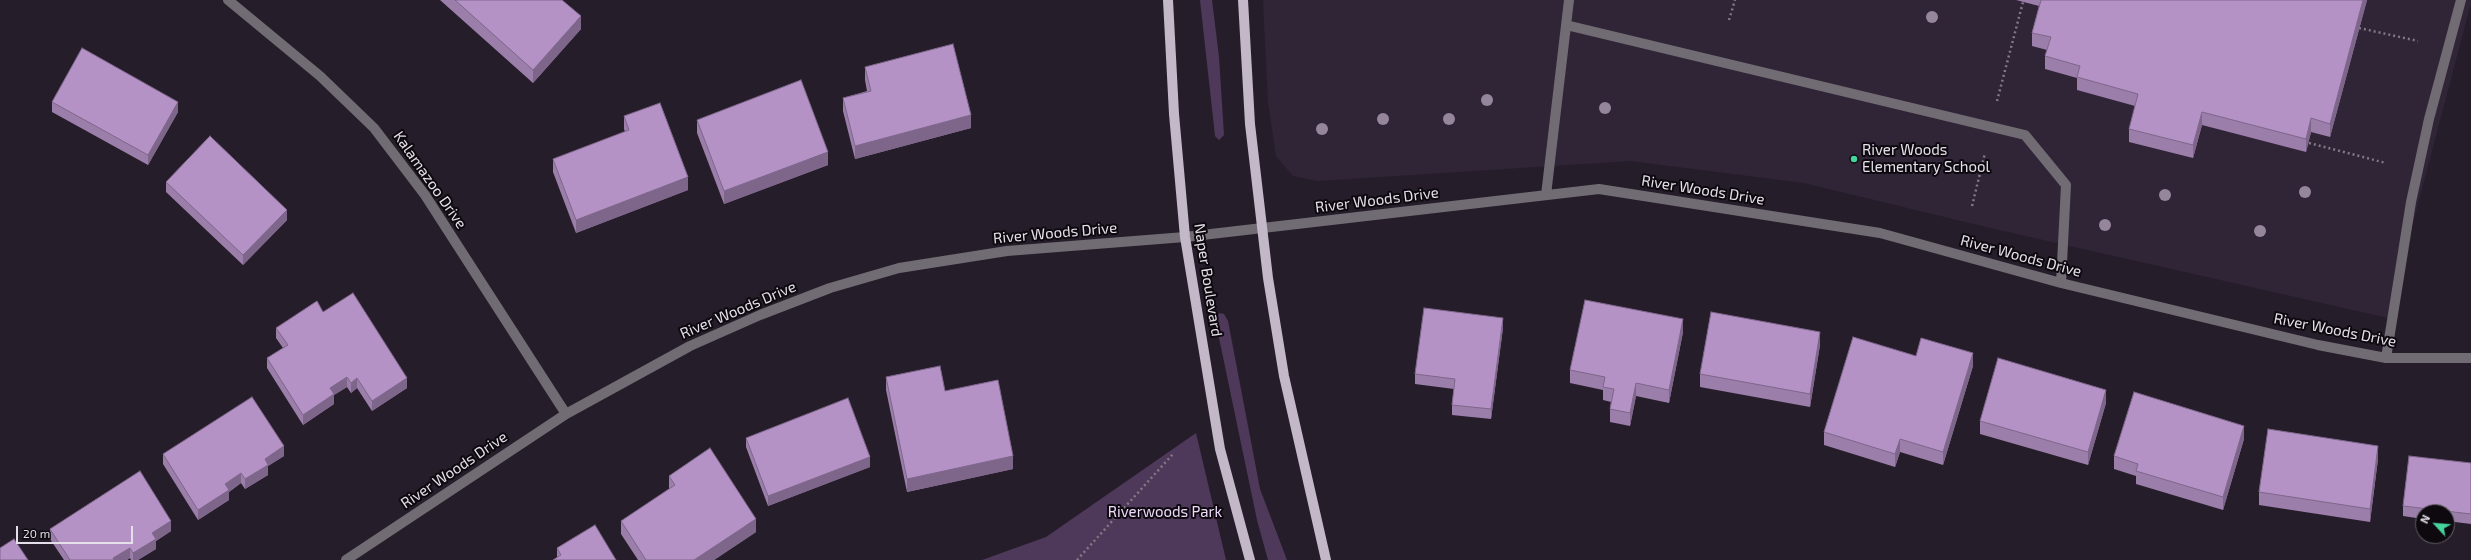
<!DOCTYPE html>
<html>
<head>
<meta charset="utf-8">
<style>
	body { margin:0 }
	#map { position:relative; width:2471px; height:560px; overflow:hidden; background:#261d2a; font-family:"Exo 2",sans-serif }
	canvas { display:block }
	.north { position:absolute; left:2415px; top:504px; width:40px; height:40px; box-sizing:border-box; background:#0d090f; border:1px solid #635f66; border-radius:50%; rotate:296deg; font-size:11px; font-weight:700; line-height:16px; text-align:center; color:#e5dfe9 }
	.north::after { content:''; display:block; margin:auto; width:14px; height:18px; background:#46d49e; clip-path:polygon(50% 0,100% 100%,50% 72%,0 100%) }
	.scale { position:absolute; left:16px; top:526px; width:117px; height:18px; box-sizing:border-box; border:2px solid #e5dfe9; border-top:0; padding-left:5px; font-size:12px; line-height:14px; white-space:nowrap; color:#e5dfe9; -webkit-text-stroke:3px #0d090f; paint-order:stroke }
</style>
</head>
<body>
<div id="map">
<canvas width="2471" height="560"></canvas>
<div class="north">N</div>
<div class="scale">20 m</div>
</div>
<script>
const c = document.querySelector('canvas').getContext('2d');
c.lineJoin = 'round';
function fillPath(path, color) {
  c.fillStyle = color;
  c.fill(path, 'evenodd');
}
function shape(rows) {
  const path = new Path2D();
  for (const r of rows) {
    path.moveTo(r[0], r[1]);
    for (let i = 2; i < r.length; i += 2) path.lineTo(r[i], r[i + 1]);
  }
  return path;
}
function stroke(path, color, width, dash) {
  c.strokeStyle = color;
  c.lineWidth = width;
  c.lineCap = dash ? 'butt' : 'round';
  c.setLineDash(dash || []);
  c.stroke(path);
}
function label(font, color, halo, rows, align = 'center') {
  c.font = font + ' "Exo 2",sans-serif';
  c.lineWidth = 4;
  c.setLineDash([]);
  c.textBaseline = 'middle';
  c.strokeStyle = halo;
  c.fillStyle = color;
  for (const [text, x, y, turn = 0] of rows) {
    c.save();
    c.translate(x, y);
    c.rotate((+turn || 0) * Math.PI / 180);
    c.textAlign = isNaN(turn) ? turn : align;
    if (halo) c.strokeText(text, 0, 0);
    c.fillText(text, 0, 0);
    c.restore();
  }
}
fillPath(shape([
	[1263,0,2471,0,2471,3,2388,318,1986,227,1804,183,1630,161,1317,181,1293,176,1276,156,1268,102]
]), '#302437');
fillPath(shape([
	[1200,0,1212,0,1219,57,1224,135,1219,140,1215,136],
	[1219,313,1224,314,1228,321,1260,489,1287,560,1268,560,1257,520,1218,333,1217,319],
	[1196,433,1226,560,982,560,1046,537]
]), '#4f395a');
stroke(shape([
	[1729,20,1735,0],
	[2359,28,2418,41],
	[1997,101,2023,2],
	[2309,143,2386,163],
	[1972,206,1985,153],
	[1077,560,1173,454]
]), '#817985', 2.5, [2, 3]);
stroke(shape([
	[228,0,320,76,374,128,425,195,566,414],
	[1566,25,2025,135,2066,185,2061,283],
	[1546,195,1569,0],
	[2386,358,2411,202,2429,119,2461,0],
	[346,560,566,414,690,346,760,315,830,288,899,268,1007,251,1185,237,1599,189,1880,233,2061,283,2318,345,2386,358,2471,358]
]), '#716c73', 10);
stroke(shape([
	[1168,0,1174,114,1185,237,1220,449,1250,560],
	[1243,0,1250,124,1268,278,1284,376,1326,560]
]), '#c2b8c8', 10);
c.fillStyle = '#95869c';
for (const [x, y] of [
	[1932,17],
	[1487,100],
	[1605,108],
	[1383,119],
	[1449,119],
	[1322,129],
	[2305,192],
	[2165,195],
	[2105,225],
	[2260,231]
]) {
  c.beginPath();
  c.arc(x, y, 6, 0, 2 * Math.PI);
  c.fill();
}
fillPath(shape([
	[440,0,562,0,581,29,533,83],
	[2016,0,2367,0,2330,137,2311,132,2306,152,2202,125,2193,158,2129,142,2129,129,2135,106,2077,90,2077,78,2045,69,2045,56,2047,50,2032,46,2032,33,2039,6],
	[865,67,971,128,855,159,843,111,843,98,867,91,865,80],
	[52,102,178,112,148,165,52,112],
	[624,116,688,190,576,233,553,172,553,159,625,132,624,129],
	[697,120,828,165,724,204,697,133],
	[166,182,287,220,243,265,166,192],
	[323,312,407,388,372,411,357,388,351,393,347,387,334,395,334,404,303,425,267,368,267,358,283,348,276,338,276,328],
	[1503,328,1491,419,1452,415,1452,405,1454,389,1415,384,1415,374],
	[1683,332,1669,403,1636,396,1630,426,1610,422,1610,409,1611,402,1603,400,1603,390,1570,383,1570,370],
	[1820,345,1810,407,1700,387,1700,374],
	[1916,356,1973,366,1943,465,1900,452,1895,467,1824,445,1824,432],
	[886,377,945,391,1013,469,907,492,886,390],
	[2106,403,2088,465,1980,434,1980,421],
	[746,438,870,467,768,506,746,447],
	[2244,439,2223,510,2136,484,2136,476,2114,469,2114,456],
	[163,454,284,456,268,466,268,475,245,489,241,483,229,492,229,500,198,520,163,464],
	[2378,459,2370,522,2259,505,2259,492],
	[2471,463,2471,524,2447,521,2447,512,2423,512,2423,519,2403,516,2403,506],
	[669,476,756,532,714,560,638,560,621,534,621,521,669,489],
	[50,529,171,531,156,541,156,549,138,560,131,560,130,558,127,560,64,560,50,539],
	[557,548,616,560,557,558]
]), '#9b7eaa');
fillPath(shape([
	[2363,0,2367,0,2330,137,2330,124],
	[581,16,581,29,533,83,533,70],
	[178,102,178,112,148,165,148,155],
	[2202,112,2202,125,2193,158,2193,145],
	[971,115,971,128,855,159,855,146],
	[2311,118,2311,132,2306,152,2306,139],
	[828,152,828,165,724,204,724,191],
	[688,177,688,190,576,233,576,220],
	[287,210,287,220,243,265,243,255],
	[1503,318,1503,328,1491,419,1491,409],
	[1683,319,1683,332,1669,403,1669,390],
	[1820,332,1820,345,1810,407,1810,394],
	[1973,353,1973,366,1943,465,1943,452],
	[347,377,347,387,334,395,334,404,303,425,303,415,330,388],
	[357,378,357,388,351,393,351,383],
	[407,378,407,388,372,411,372,401],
	[1636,383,1636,396,1630,426,1630,413],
	[2106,390,2106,403,2088,465,2088,452],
	[2244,426,2244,439,2223,510,2223,497],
	[1900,439,1900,452,1895,467,1895,454],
	[284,446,284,456,268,466,268,475,245,489,245,479,265,459],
	[2378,446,2378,459,2370,522,2370,509],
	[1013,456,1013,469,907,492,907,479],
	[870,457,870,467,768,506,768,496],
	[241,473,241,483,229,492,229,500,198,520,198,510,225,484],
	[756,519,756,532,714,560,694,560],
	[171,521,171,531,156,541,156,549,138,560,133,560,133,553,152,533],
	[130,548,130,558,127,560,113,560,113,558]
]), '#7e668b');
const building = shape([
	[455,0,562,0,581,16,533,70,455,0],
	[2041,0,2363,0,2330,124,2311,118,2306,139,2202,112,2193,145,2129,129,2138,94,2077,77,2080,66,2045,56,2051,37,2032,33,2041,0],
	[953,44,971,115,855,146,843,98,871,91,865,67,953,44],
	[82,48,178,102,148,155,52,102,82,48],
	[801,80,828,152,724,191,697,120,801,80],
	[660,103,688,177,576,220,553,159,629,130,624,116,660,103],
	[210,136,287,210,243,255,166,182,210,136],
	[353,293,407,378,372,401,357,378,351,383,347,377,330,388,334,394,303,415,267,358,288,345,276,328,317,301,323,312,353,293],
	[1585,300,1683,319,1669,390,1636,383,1630,413,1610,409,1614,389,1603,387,1605,377,1570,370,1585,300],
	[1424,308,1503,318,1491,409,1452,405,1455,379,1415,374,1424,308],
	[1711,312,1820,332,1810,394,1700,374,1711,312],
	[1853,337,1916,356,1921,338,1973,353,1943,452,1900,439,1895,454,1824,432,1853,337],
	[1998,358,2106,390,2088,452,1980,421,1998,358],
	[940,366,945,391,998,380,1013,456,907,479,886,377,940,366],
	[2134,392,2244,426,2223,497,2136,471,2138,464,2114,456,2134,392],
	[252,397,284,446,265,459,268,465,245,479,241,473,225,484,229,490,198,510,163,454,252,397],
	[848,398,870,457,768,496,746,438,848,398],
	[2268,429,2378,446,2370,509,2259,492,2268,429],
	[710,448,756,519,694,560,646,560,621,521,675,485,669,476,710,448],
	[2409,456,2471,463,2471,514,2403,506,2409,456],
	[140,471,171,521,152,533,156,539,133,553,130,548,113,558,114,560,70,560,50,529,140,471],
	[595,525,616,560,553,560,561,555,557,548,595,525],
	[14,539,28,560,0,560,0,548,14,539]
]);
fillPath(building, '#b492c6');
stroke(building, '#7e668b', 1);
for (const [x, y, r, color] of [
	[1854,159,4,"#46d49e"]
]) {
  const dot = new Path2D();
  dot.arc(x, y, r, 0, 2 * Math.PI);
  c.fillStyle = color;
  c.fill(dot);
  stroke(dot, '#0d090f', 1.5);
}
label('15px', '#e5dfe9', '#0d090f', [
	["River Woods",1862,150],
	["Elementary School",1862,167]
], 'left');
label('15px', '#e5dfe9', '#0d090f', [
	["Kalamazoo Drive",430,180,55],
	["River Woods Drive",1703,190,9],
	["River Woods Drive",1377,200,-7],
	["River Woods Drive",1055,233,-5],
	["River Woods Drive",2021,256,15],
	["Naper Boulevard",1208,280,81],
	["River Woods Drive",738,310,-23],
	["River Woods Drive",2335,330,11],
	["River Woods Drive",454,470,-34]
]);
label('15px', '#efdcfa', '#0d090f', [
	["Riverwoods Park",1165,512]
]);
</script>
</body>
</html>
